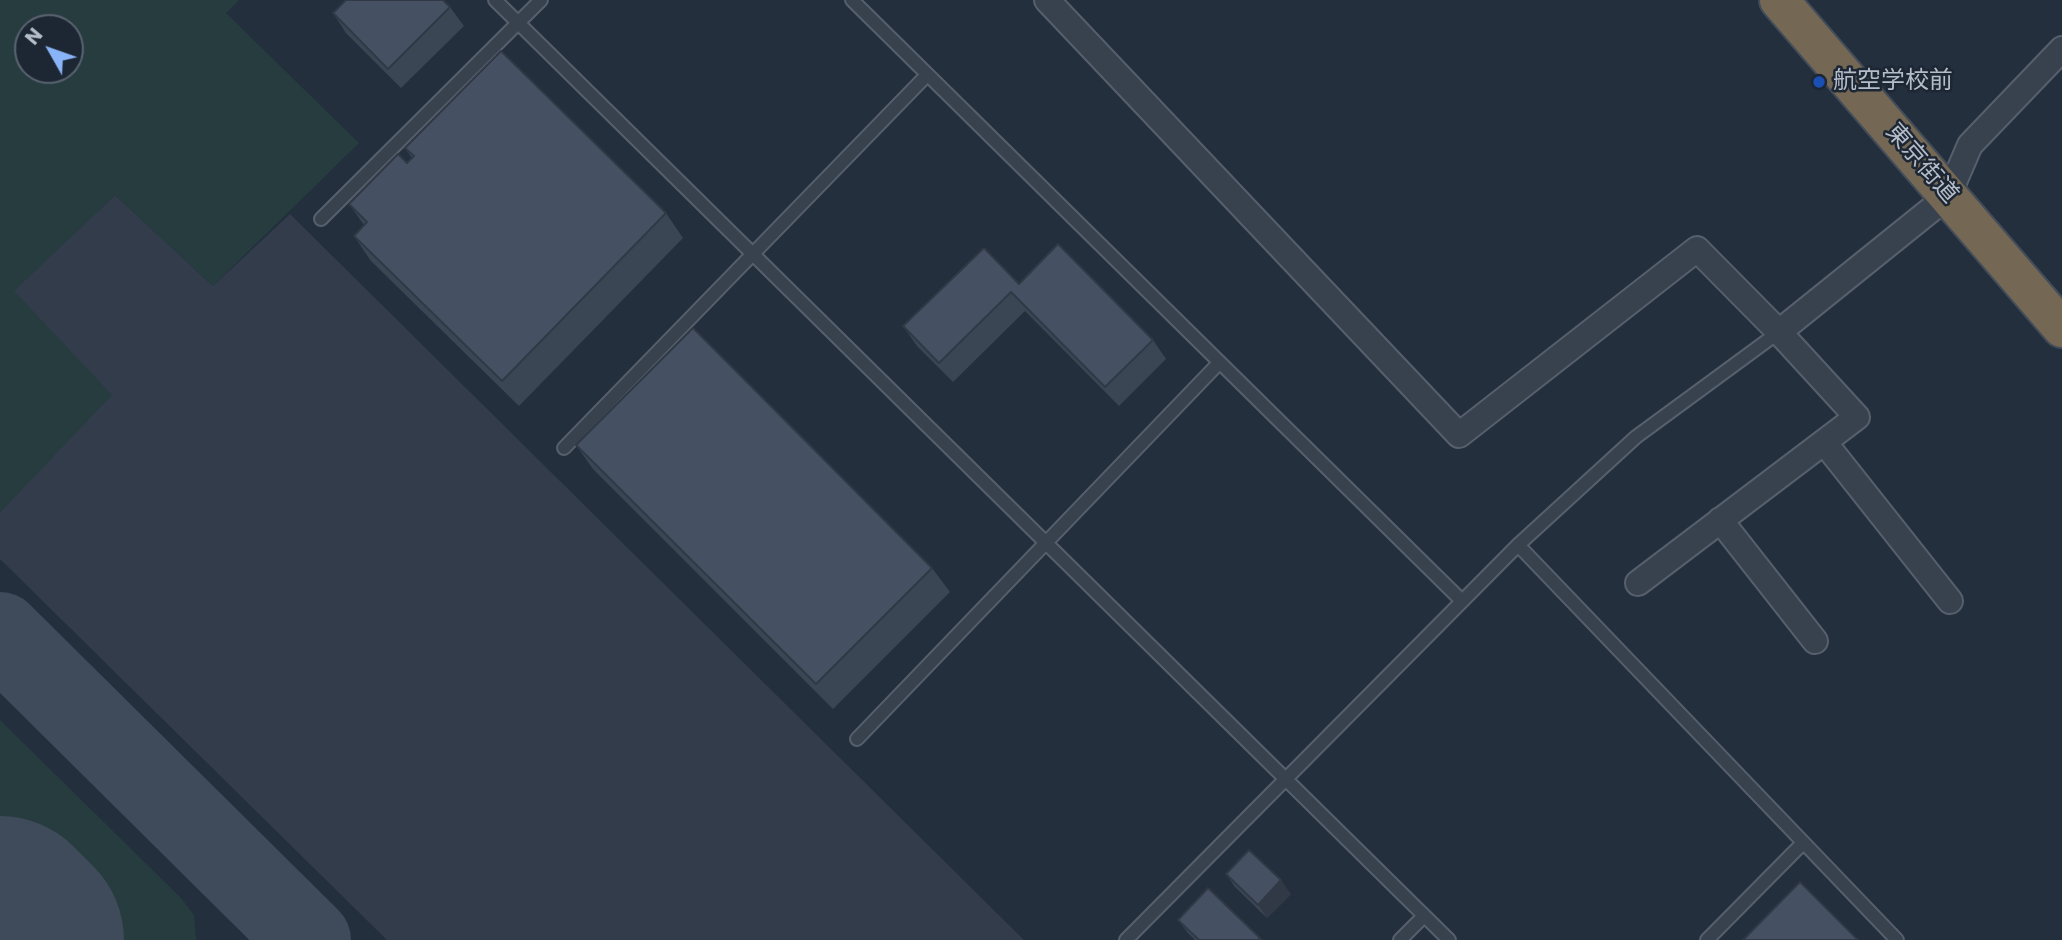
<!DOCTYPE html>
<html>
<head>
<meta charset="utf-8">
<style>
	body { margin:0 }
	#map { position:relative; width:2062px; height:940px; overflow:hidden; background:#242f3e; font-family:Poppins,sans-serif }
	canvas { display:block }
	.north { position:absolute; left:14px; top:14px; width:70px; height:70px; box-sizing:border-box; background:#1d2633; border:2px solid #59626f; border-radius:50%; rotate:310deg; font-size:19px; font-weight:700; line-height:28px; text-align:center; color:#b4bcc9 }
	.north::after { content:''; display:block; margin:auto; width:24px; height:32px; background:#8ab4f8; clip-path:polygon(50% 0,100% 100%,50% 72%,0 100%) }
</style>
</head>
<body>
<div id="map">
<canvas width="2062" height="940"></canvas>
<div class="north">N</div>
</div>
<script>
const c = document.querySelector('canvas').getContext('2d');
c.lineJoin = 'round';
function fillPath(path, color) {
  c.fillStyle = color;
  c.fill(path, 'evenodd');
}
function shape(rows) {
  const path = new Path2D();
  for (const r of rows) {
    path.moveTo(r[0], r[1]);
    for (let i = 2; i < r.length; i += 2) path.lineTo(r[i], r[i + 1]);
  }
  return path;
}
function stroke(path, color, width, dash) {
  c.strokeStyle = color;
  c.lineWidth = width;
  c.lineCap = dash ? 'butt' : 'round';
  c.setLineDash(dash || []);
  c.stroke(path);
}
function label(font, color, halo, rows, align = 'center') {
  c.font = font + ' Poppins,"Noto Sans JP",sans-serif';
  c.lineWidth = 5;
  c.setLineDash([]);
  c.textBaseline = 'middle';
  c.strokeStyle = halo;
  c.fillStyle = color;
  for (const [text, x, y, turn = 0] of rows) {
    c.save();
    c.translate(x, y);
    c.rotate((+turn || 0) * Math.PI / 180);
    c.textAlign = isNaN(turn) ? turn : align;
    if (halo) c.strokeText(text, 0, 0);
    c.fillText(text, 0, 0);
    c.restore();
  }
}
fillPath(shape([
	[115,195,213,286,290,214,1024,940,387,940,0,559,0,512,111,395,13,291]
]), '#323c4b');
fillPath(shape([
	[0,0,239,0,226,13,359,143,213,286,115,195,14,291,112,395,0,512],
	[28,28,70,28,70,70,28,70],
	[0,720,181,898,194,915,196,940,0,940]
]), '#263c3f');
stroke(shape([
	[0,634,309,940]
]), '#3f4a5a', 84);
stroke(shape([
	[0,920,20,940]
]), '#3f4a5a', 208);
const lane = shape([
	[495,0,1449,940],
	[852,0,1461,600],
	[321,219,541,0],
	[564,448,927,75],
	[1518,545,1897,940],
	[857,739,1219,363],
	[1126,940,1518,545,1636,437,1779,332],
	[1400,940,1423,917],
	[1707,940,1803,843]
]);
const street = shape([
	[1047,0,1459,435,1697,249,1779,332,1948,196,1970,145,2062,49],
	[1824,442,1950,601],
	[1720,520,1815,641],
	[1638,583,1857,417,1779,332]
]);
const highway = shape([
	[1779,0,2062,328]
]);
stroke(lane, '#565f6c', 16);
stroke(street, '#565f6c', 28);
stroke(highway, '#434c59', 42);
stroke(lane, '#38414e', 12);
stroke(street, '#38414e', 24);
stroke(highway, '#746855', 38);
fillPath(shape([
	[450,7,464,26,401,88,346,33,333,13],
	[405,148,666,213,683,238,519,406,371,261,354,236,364,225,349,204,407,163,412,158],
	[1019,284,1153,340,1166,359,1119,406,1025,311,953,382,917,346,903,326],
	[576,445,932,568,950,592,833,709,593,469],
	[1226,874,1291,894,1267,918,1235,887],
	[1178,920,1260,938,1262,940,1195,940,1188,933]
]), '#3b4654');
fillPath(shape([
	[1281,880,1291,894,1267,918,1258,905]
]), '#303945');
const building = shape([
	[346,0,443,0,450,7,388,69,333,13,346,0],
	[501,51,666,213,502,381,354,236,367,222,349,204,398,154,407,163,414,156,405,148,501,51],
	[1058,244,1153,340,1105,387,1011,292,939,363,903,326,984,248,1019,284,1058,244],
	[693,328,932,568,816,684,576,445,693,328],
	[1249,850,1281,880,1258,905,1226,874,1249,850],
	[1800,882,1858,940,1743,940,1800,882],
	[1208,888,1260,938,1258,940,1199,940,1178,920,1208,888]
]);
fillPath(building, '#455162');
stroke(building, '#303945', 2);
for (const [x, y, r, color] of [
	[1819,82,7,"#1a4fb4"]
]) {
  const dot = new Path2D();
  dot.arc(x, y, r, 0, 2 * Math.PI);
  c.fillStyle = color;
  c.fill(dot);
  stroke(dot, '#1d2633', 2.5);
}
label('24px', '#b4bcc9', '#1d2633', [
	["航空学校前",1833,82]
], 'left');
label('24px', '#b4bcc9', '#1d2633', [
	["東京街道",1921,164,49]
]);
</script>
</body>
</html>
